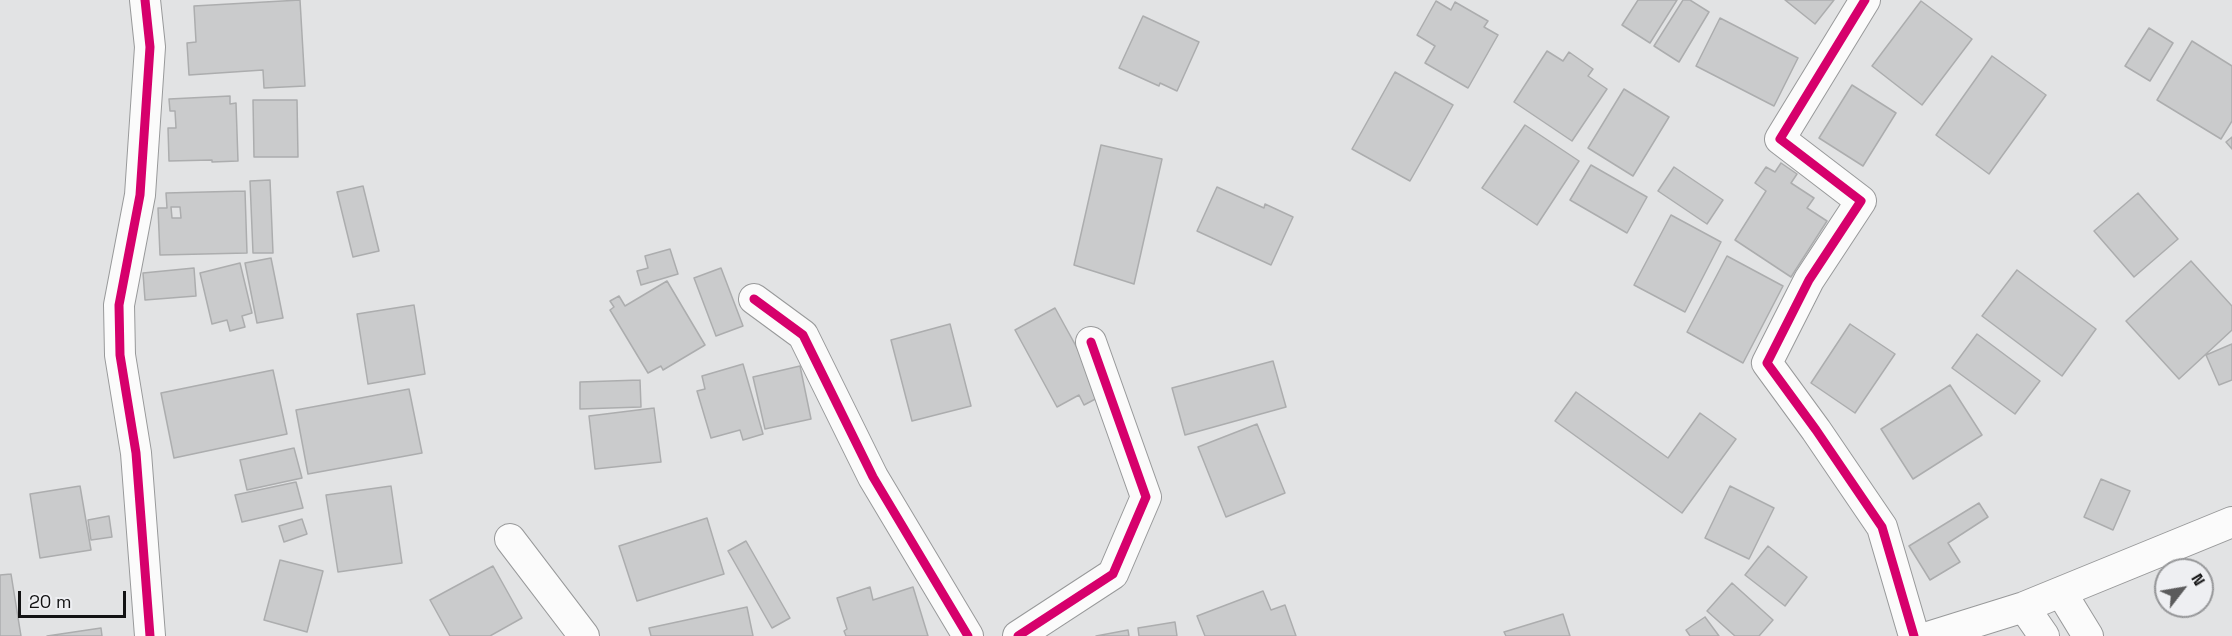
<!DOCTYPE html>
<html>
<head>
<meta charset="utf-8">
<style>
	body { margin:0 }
	#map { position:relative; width:2232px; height:636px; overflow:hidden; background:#e2e3e4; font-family:"Space Grotesk",sans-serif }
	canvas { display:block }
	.north { position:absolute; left:2154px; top:558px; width:60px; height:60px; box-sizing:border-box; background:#eeeff2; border:2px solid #969799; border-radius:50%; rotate:59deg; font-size:16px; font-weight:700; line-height:24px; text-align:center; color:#121213 }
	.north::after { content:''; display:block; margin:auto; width:21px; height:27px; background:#5b5b5c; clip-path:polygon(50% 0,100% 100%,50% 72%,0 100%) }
	.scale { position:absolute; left:18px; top:591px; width:108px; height:27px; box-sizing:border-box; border:3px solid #121213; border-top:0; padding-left:8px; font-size:18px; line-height:21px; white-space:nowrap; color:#121213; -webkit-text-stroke:4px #eeeff2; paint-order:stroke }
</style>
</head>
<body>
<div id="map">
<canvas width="2232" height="636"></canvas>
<div class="north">N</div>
<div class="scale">20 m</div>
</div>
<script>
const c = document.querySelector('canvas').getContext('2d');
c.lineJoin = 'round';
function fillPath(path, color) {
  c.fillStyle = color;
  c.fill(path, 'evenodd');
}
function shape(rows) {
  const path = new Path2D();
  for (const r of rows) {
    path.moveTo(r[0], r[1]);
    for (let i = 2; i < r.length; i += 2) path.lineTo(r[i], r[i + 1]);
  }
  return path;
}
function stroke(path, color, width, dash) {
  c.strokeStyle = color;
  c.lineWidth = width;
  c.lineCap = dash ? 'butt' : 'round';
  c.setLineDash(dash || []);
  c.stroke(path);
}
const building = shape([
	[300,0,305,86,264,88,263,70,189,75,187,43,196,42,194,6,300,0],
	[1638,0,1677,0,1650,43,1622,25,1638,0],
	[1683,0,1690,0,1709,12,1679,62,1654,46,1683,0],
	[1785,0,1834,0,1815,24,1785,0],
	[1436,1,1451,10,1455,2,1488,21,1484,27,1498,35,1468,88,1425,63,1435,46,1417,35,1436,1],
	[1921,1,1972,39,1922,105,1872,66,1921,1],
	[1143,16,1199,42,1177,91,1160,83,1159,86,1119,68,1143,16],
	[1720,18,1798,58,1774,106,1696,66,1720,18],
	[2149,28,2173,43,2150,81,2125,66,2149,28],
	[2192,41,2232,66,2232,121,2221,139,2157,100,2192,41],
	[1547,51,1563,61,1569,52,1593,69,1588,76,1607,89,1572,141,1514,102,1547,51],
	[1992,56,2046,95,1989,174,1936,135,1992,56],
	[1395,72,1453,105,1410,181,1352,149,1395,72],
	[1852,85,1896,113,1863,166,1819,138,1852,85],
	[1624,89,1669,117,1633,176,1588,148,1624,89],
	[230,96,230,104,236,103,238,161,212,162,212,160,169,161,168,128,176,128,175,111,170,111,169,99,230,96],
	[253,100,297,100,298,157,254,157,253,100],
	[1525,125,1579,161,1537,225,1482,188,1525,125],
	[2232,137,2232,149,2226,142,2232,137],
	[1101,145,1162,159,1134,284,1074,265,1101,145],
	[1781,163,1797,174,1791,183,1814,198,1807,208,1827,221,1791,277,1735,240,1766,191,1755,183,1766,167,1775,172,1781,163],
	[1591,165,1647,197,1627,233,1570,200,1591,165],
	[1674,167,1723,200,1707,224,1658,191,1674,167],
	[270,180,273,253,253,253,250,181,270,180],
	[363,186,379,251,353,257,337,192,363,186],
	[1217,187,1264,208,1265,204,1293,217,1271,265,1197,231,1217,187],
	[245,191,247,253,160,255,158,208,167,208,166,193,245,191],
	[171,207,180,207,181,218,172,218,171,207],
	[2138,193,2178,239,2134,277,2094,231,2138,193],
	[1671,215,1721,242,1685,312,1634,285,1671,215],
	[670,249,678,274,641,285,637,271,648,268,645,256,670,249],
	[1727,256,1783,286,1743,363,1687,332,1727,256],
	[271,258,283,318,257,323,245,263,271,258],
	[2191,261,2232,306,2232,330,2179,379,2126,321,2191,261],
	[240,263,252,313,242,316,245,327,230,331,227,320,212,324,200,273,240,263],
	[194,268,196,296,145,300,143,273,194,268],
	[721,268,743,326,716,336,694,278,721,268],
	[2017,270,2096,329,2062,376,1982,316,2017,270],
	[667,281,705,345,663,370,661,366,648,373,610,310,614,307,610,301,619,296,625,306,667,281],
	[414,305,425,374,368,384,357,314,414,305],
	[1055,308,1103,395,1084,405,1079,395,1057,407,1015,330,1055,308],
	[950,324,971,406,912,421,891,340,950,324],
	[1850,324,1895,354,1855,413,1811,383,1850,324],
	[1977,334,2040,381,2015,414,1952,368,1977,334],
	[2232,344,2232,380,2219,385,2206,355,2232,344],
	[1273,361,1286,407,1185,435,1172,388,1273,361],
	[743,364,763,434,743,440,740,430,711,438,697,391,705,389,702,376,743,364],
	[800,366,811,419,765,429,753,377,800,366],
	[273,370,287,434,174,458,161,393,273,370],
	[640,380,641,407,580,409,580,382,640,380],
	[1950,385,1982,435,1913,479,1881,429,1950,385],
	[409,389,422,453,308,474,296,410,409,389],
	[1576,392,1668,458,1700,413,1736,439,1682,513,1555,421,1576,392],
	[654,408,661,462,595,469,589,416,654,408],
	[1257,424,1285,493,1226,517,1198,447,1257,424],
	[294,448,302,478,247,490,240,460,294,448],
	[2101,479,2130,491,2113,530,2084,517,2101,479],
	[296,482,303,508,242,522,235,495,296,482],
	[80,486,91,550,40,558,30,494,80,486],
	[391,486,402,563,338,572,326,495,391,486],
	[1730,486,1774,508,1749,559,1705,538,1730,486],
	[1979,503,1988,517,1948,543,1960,562,1930,580,1909,546,1979,503],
	[109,516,112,537,91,540,88,520,109,516],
	[707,518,724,574,637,601,619,546,707,518],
	[302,519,307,534,284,542,279,526,302,519],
	[746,541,790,618,772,628,728,551,746,541],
	[1768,546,1807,577,1785,606,1745,575,1768,546],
	[280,560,323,571,307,632,264,620,280,560],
	[493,566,522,618,490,636,450,636,430,600,493,566],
	[11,574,21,636,0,636,0,575,11,574],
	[1732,583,1773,620,1759,636,1735,636,1707,611,1732,583],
	[870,587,873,600,913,587,928,636,846,636,844,631,847,629,837,598,870,587],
	[1263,591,1271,610,1285,605,1296,636,1205,636,1197,616,1263,591],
	[747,607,753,636,651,636,649,628,747,607],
	[1563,614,1570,636,1506,636,1504,632,1563,614],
	[1705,617,1719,636,1690,636,1686,630,1705,617],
	[1175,622,1177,636,1139,636,1138,628,1175,622],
	[101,628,102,636,47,636,101,628],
	[1128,630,1129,636,1096,636,1128,630]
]);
fillPath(building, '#cacbcc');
stroke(building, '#acadae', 1.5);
const minor = shape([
	[145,0,150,47,140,195,119,305,120,355,136,453,150,636],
	[1865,0,1780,139,1861,201,1809,280,1767,363,1816,430,1882,527,1914,636],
	[754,299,803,335,873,477,968,636],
	[510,539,584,636],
	[2061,592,2088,636],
	[2024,607,2044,636],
	[1018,636,1113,574,1146,497,1091,342],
	[1931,636,2024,607,2232,522]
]);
stroke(minor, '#98999a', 32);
stroke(minor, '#fbfbfb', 30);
stroke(shape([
	[145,0,150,47,140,195,119,305,120,355,136,453,150,636],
	[1865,0,1780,139,1861,201,1809,280,1767,363,1816,430,1882,527,1914,636],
	[754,299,803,335,873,477,968,636],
	[1018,636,1113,574,1146,497,1091,342]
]), '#d6006c', 9);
</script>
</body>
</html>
